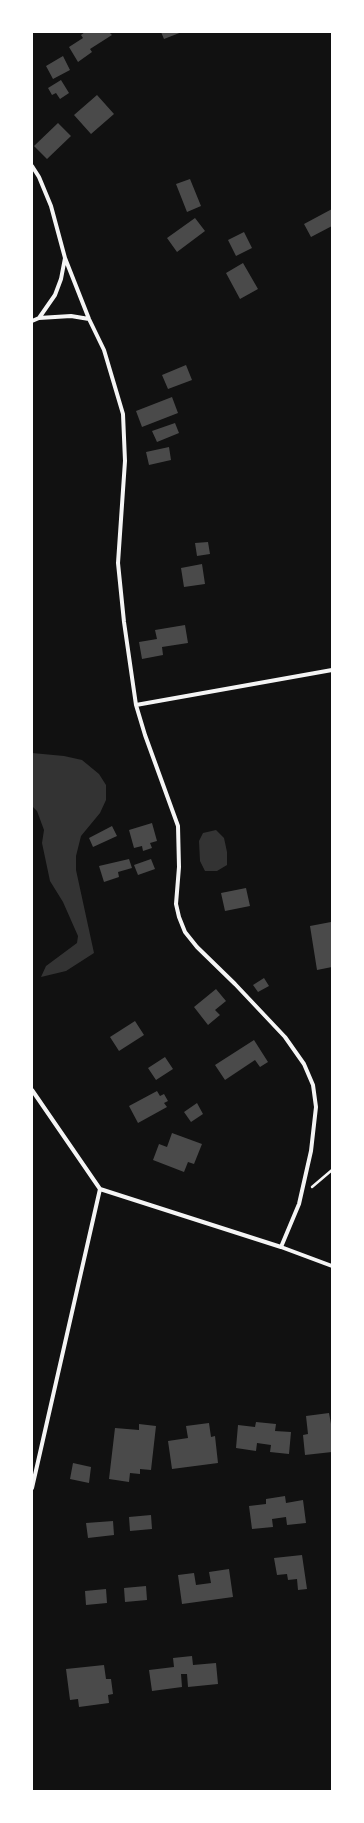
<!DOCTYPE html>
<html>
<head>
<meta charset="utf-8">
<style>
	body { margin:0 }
	#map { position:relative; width:364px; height:1823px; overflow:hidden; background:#111; font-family:"DM Sans",sans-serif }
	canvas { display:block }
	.frame { position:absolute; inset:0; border:33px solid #fff; pointer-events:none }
</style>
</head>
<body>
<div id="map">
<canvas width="364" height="1823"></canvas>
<div class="frame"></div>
</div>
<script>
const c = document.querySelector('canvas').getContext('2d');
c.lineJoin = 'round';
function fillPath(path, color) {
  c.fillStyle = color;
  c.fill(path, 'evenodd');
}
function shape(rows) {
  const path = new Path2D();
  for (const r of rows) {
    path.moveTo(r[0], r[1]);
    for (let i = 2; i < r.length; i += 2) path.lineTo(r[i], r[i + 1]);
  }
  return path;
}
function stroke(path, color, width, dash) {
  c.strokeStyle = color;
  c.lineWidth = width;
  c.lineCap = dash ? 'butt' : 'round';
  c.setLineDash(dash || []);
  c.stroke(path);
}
fillPath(shape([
	[32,753,64,756,82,760,99,774,106,785,106,800,100,813,81,836,76,856,76,870,94,953,66,971,41,977,46,966,77,943,78,936,63,902,50,881,42,843,44,830,37,811,32,806],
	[216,830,224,838,227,852,227,865,217,871,205,871,200,861,199,841,203,833]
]), '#333');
fillPath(shape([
	[85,32,109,32,112,35,90,49,92,52,78,62,69,47,83,38,81,35],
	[161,32,182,32,164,39],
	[63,56,70,70,53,79,46,66],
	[61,80,69,93,60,99,56,93,52,95,48,88],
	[97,95,114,114,91,134,74,115],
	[58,123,71,136,47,159,34,146],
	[190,179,201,206,187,212,176,184],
	[332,209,332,226,311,237,304,224],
	[195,218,205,231,177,252,167,238],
	[244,232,252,248,236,256,228,240],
	[243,263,258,289,240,299,226,273],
	[186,365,192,380,168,389,162,375],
	[172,397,178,413,142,427,136,411],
	[175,423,179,433,157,442,152,431],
	[169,447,171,460,149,465,146,452],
	[208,542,210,554,197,556,195,543],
	[202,564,205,584,184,587,181,568],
	[185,625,188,643,162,647,163,655,142,659,139,642,157,639,155,630],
	[152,823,157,841,150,843,152,848,143,851,142,846,134,848,129,830],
	[112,826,117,836,93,847,89,838],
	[129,859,132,868,118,872,119,877,104,882,99,866],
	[151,859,155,869,138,875,134,865],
	[246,888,250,906,225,911,221,893],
	[331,922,332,967,317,970,310,926],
	[264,978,269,986,258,992,253,985],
	[216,989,226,1001,215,1010,220,1015,208,1025,194,1007],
	[135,1021,144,1035,119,1051,110,1037],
	[254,1040,268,1062,260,1067,255,1060,225,1080,215,1065],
	[165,1057,173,1069,156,1080,148,1068],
	[157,1091,160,1096,164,1094,168,1101,164,1103,167,1107,138,1123,129,1106],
	[197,1103,203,1114,191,1122,184,1112],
	[172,1133,202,1144,194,1164,188,1162,184,1172,153,1160,159,1144,167,1147],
	[329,1413,331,1424,332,1424,332,1452,305,1455,303,1435,308,1434,306,1416],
	[256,1422,276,1424,275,1431,291,1432,289,1454,270,1452,271,1445,257,1443,256,1451,236,1448,238,1425,255,1427],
	[209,1423,211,1437,215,1436,218,1463,172,1469,168,1441,188,1438,186,1426],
	[139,1424,156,1426,151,1470,140,1469,140,1474,130,1473,129,1482,109,1479,115,1428,139,1430],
	[73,1463,91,1467,89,1483,70,1479],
	[285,1496,286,1503,303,1500,306,1523,287,1525,286,1517,272,1519,273,1527,252,1529,249,1506,266,1504,266,1499],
	[151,1515,152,1529,130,1531,129,1517],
	[113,1521,114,1535,88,1538,86,1523],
	[302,1555,307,1589,298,1590,297,1579,288,1580,287,1574,277,1575,274,1558],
	[229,1569,233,1597,182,1604,178,1575,194,1573,196,1585,211,1583,209,1572],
	[146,1586,147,1600,125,1602,124,1588],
	[106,1589,107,1603,86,1605,85,1591],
	[192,1656,193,1665,216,1663,218,1684,188,1687,187,1674,181,1674,182,1687,152,1691,149,1670,174,1667,173,1658],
	[104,1665,106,1679,111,1679,113,1694,108,1695,109,1703,79,1707,78,1699,70,1700,66,1669]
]), '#4a4a4a');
stroke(shape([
	[312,1187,332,1170]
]), '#f5f5f5', 2.5);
stroke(shape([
	[32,166,39,177,51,206,65,258,89,319,104,350,123,414,125,461,118,563,124,622,136,705,145,735,178,826,179,867,176,904,179,917,185,932,197,947,235,984,285,1037,304,1064,313,1085,316,1107,311,1151,299,1204,281,1247],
	[39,318,55,295,61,279,65,258],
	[32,321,39,318,71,316,89,319],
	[136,705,332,670],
	[32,1090,100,1189,281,1247,332,1266],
	[32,1488,100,1189]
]), '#f5f5f5', 4);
</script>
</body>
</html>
